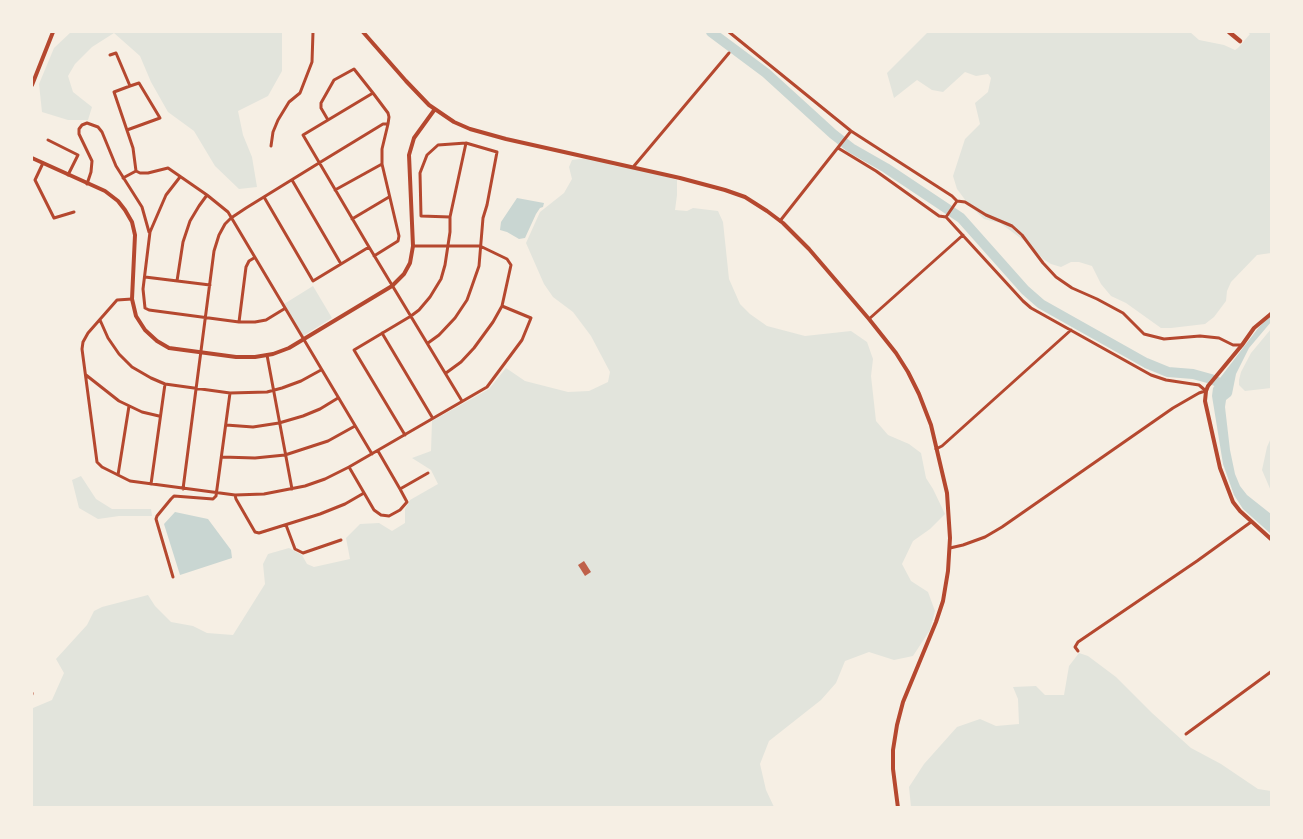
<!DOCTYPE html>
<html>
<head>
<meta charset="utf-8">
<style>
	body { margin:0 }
	#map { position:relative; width:1303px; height:839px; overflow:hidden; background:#f6efe4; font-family:Manrope,sans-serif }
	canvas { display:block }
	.frame { position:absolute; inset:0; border:33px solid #f6efe4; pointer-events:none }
</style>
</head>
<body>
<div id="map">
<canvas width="1303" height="839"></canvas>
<div class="frame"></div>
</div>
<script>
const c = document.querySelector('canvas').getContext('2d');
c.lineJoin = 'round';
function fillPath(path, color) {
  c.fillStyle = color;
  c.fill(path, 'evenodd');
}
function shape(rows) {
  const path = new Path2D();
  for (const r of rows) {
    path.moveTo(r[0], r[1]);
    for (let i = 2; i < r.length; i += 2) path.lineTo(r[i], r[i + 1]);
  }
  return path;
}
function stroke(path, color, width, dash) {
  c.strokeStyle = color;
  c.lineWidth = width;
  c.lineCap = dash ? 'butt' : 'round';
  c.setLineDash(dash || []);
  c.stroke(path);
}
fillPath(shape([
	[71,32,282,32,282,71,268,96,238,111,243,135,252,157,257,187,239,189,215,166,194,131,168,112,151,82,140,56,114,33,92,47,75,64,68,76,73,92,92,107,88,120,68,120,42,112,39,84,54,48],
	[928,32,1190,32,1199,40,1224,45,1235,50,1238,48,1250,34,1247,32,1271,32,1271,253,1257,255,1231,282,1227,291,1226,301,1214,317,1205,324,1171,328,1161,328,1126,303,1111,296,1101,284,1092,266,1079,262,1071,262,1061,267,1051,264,1043,259,1030,245,1000,223,984,219,969,205,957,189,953,176,965,139,980,124,975,103,988,92,991,78,988,74,976,76,965,72,943,92,932,90,917,80,894,98,887,73],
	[588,158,600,160,614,166,639,169,677,180,677,195,675,210,687,211,693,208,718,211,723,222,729,279,740,304,750,314,767,326,805,336,851,331,867,342,873,359,871,376,876,421,888,435,909,444,921,453,926,478,933,489,945,514,930,529,913,541,902,564,911,581,928,592,935,611,930,630,913,656,894,660,869,652,845,661,836,683,821,700,769,741,760,764,766,790,774,807,32,808,32,714,33,708,52,700,64,673,56,659,87,625,94,611,102,607,148,595,155,606,171,622,193,626,207,633,233,635,265,584,263,564,268,554,289,548,302,555,307,564,314,567,350,559,346,538,360,524,379,523,392,531,405,523,405,509,410,500,438,484,431,470,412,458,431,451,432,421,489,389,506,368,525,381,568,392,589,391,608,382,610,372,591,336,573,312,553,297,544,284,526,243,540,212,564,193,572,179,569,167,572,160],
	[313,286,332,318,303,336,284,304],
	[1271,329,1271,388,1245,391,1239,385,1239,380,1241,372,1251,353],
	[1271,438,1271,491,1262,470,1267,447],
	[81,476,96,499,112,509,151,509,152,516,119,516,98,519,79,508,72,480],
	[1079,653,1088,656,1116,677,1152,713,1191,748,1221,764,1258,789,1271,791,1271,807,911,807,909,787,924,764,957,727,980,719,996,726,1019,724,1018,699,1013,687,1036,686,1045,695,1064,695,1069,666]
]), '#e2e4dc');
fillPath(shape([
	[517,198,544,203,543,207,540,208,536,214,525,238,519,239,507,232,500,230,501,222],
	[1271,315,1271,322,1249,348,1236,374,1232,394,1231,396,1226,400,1225,407,1230,450,1235,474,1240,486,1247,495,1271,514,1271,534,1243,509,1234,495,1223,464,1212,396,1213,388,1220,378,1259,327],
	[175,512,208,519,231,550,232,558,180,575,164,524]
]), '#c9d6d2');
stroke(shape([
	[711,32,766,73,833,134,851,148,886,168,961,218,1025,290,1041,304,1146,363,1168,372,1193,374,1211,379,1224,385]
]), '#c9d6d2', 10);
fillPath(shape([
	[584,561,591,572,585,576,578,565]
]), '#bf614a');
stroke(shape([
	[729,32,851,131,952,196,957,201,965,202,986,215,1012,226,1022,235,1043,263,1056,277,1072,288,1097,299,1123,313,1144,334,1164,339,1200,336,1219,338,1233,345,1242,345],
	[110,55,116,53,130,86,139,83,160,118,127,130],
	[373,93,354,69,334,80,321,103,321,108,328,120,303,135,369,247,462,401],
	[328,120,373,93,388,113,389,117,388,124,382,149,382,164,399,236,398,241,374,256],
	[48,140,78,155,68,175],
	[271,146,273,132,278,120,289,102,300,93,312,62,313,32],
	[838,148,876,171,939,216,946,217,1023,301,1031,308,1151,375,1166,380,1199,385,1206,391],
	[43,163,35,180,54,218,74,212],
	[634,166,729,53],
	[136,171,140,173,148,173,168,168,207,195,228,212,372,454],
	[180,177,166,195,150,232,143,289,145,308,149,310,239,322,255,322,266,320,284,309],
	[123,178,136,171,133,148,114,92,130,86],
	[292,180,341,264],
	[87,184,91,172,92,161,79,134,79,129,82,125,87,123,98,127,102,132,116,166,142,207,149,232],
	[335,190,382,164],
	[264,197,313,281,369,247],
	[946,217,957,201],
	[352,219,389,197],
	[780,221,851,131],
	[413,246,480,246,507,259,511,265,502,306,493,322,474,348,461,362,446,373],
	[145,277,210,285],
	[177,281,183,242,190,221,199,206,207,195],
	[132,299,117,300,88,333,83,342,82,349,97,462,102,467,130,481,235,495,264,494,305,486,325,479,349,467,487,387,522,340,531,318,502,306],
	[869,319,963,235],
	[100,320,108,338,119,354,132,367,151,378,165,384,230,393,267,392,282,388,301,381,321,370],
	[239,322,246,267,249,261,254,258],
	[382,333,432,417],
	[428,343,439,335,455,318,467,300,472,286,479,266,483,218,487,205,497,152,466,143,438,145,427,155,420,173,421,216,450,217,466,143],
	[267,355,292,489],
	[86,375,119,401,142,412,159,416],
	[226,425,253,427,279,423,303,416,320,409,338,398],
	[405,435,354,350,411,316,419,310,430,297,441,279,445,265,450,232,450,217],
	[936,449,942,446,1071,330],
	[378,451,400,489,428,473],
	[222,457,255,458,285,455,328,441,355,426],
	[349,467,374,510,381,515,389,516,400,510,407,502,400,489],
	[118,475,129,406],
	[151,484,165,384],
	[183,489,214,251,219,235,225,224,231,218,246,208,319,163,383,124,388,124],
	[235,495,236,499,255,532,259,533,320,514,345,504,364,493],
	[286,525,295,549,303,553,341,540],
	[950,548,963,545,985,537,1002,527,1173,408,1199,393,1205,391],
	[173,577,156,519,157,516,171,499,174,496,213,499,216,496,230,393],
	[1078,651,1075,647,1078,642,1197,561,1251,522],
	[32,693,32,694],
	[1186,734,1272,671]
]), '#b5482f', 3);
stroke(shape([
	[363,32,406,81,429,105,454,122,470,129,506,139,680,178,725,190,745,197,767,211,783,223,809,249,869,319,896,353,908,372,919,394,931,425,947,493,950,538,948,571,943,601,936,622,903,702,897,725,893,750,893,769,898,808],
	[32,85,53,32],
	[32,158,105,191,118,201,125,210,132,222,135,235,132,299,136,316,145,330,157,341,169,348,236,357,255,357,273,354,289,348,392,286,404,274,410,263,413,246,409,155,414,138,435,109]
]), '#b5482f', 4);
stroke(shape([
	[1272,313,1254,328,1242,345,1208,386,1206,391,1205,401,1220,468,1233,502,1240,511,1272,540]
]), '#b5482f', 4);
stroke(shape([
	[1229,32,1240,41]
]), '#b5482f', 4.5);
</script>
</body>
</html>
